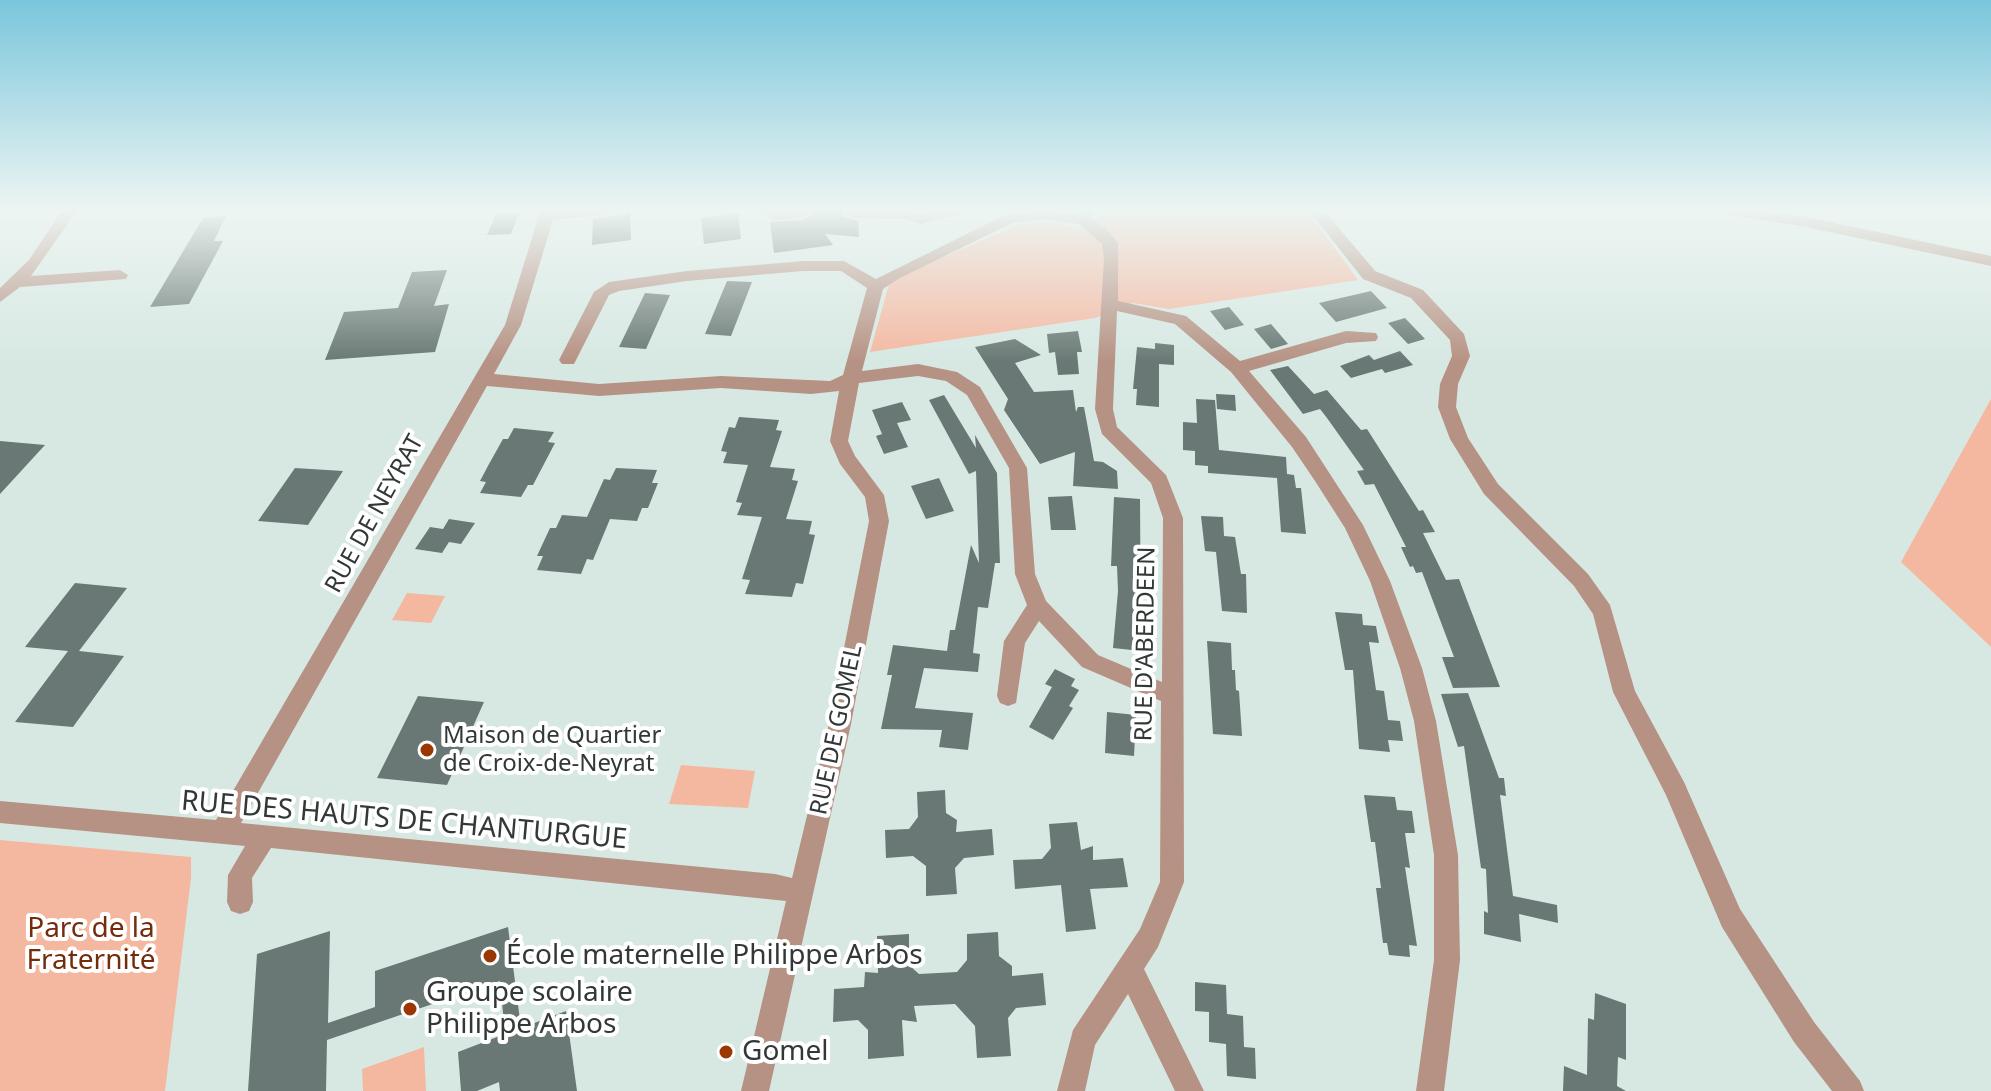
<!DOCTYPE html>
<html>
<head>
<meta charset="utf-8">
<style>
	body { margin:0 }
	canvas { display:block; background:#d7e8e3 }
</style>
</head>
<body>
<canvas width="1991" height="1091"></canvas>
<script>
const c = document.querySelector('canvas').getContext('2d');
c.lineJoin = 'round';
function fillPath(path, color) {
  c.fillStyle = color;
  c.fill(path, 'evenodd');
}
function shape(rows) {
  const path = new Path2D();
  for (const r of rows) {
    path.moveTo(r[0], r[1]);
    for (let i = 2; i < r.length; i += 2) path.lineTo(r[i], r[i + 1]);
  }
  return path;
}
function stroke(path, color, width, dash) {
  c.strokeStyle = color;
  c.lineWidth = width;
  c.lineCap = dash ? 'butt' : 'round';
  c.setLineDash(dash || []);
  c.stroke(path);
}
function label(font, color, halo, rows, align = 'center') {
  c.font = font + ' "Noto Sans",sans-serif';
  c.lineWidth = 8;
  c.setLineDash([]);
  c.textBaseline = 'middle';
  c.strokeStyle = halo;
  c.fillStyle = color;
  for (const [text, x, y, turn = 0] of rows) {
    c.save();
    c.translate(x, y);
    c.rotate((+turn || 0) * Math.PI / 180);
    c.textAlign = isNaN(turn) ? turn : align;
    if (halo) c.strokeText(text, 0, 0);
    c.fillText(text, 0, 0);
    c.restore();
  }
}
fillPath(shape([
	[1102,209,1306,209,1358,280,1169,309,1133,303,1095,318,870,352,889,284,904,274,1018,225,1048,222,1080,229,1100,217],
	[1991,399,1991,647,1901,562],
	[407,593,445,596,431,623,392,620],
	[681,765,755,771,748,808,669,804],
	[0,840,191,857,191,878,165,1091,0,1091],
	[424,1047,426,1091,363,1091,362,1069]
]), '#f4b8a1');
fillPath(shape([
	[812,209,843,209,842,216,858,221,859,237,825,234,833,245,774,253,770,222,802,220,812,215],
	[519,213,511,234,487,235,496,214],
	[630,213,631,240,592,245,593,219],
	[738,213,741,239,704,244,701,218],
	[226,216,214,241,223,241,189,304,150,307,203,218],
	[447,270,434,306,449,304,435,352,325,360,344,312,398,308,412,272],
	[727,281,752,282,731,336,705,334],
	[1371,291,1387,308,1336,322,1319,303],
	[645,293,670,295,646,349,619,347],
	[1229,307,1244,325,1225,330,1210,311],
	[1405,318,1425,339,1408,344,1388,323],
	[1271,324,1288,344,1271,349,1254,329],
	[1078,331,1082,352,1077,352,1079,374,1058,375,1055,352,1049,353,1047,334],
	[1015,339,1041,355,1015,363,1034,392,1073,390,1076,412,1078,407,1084,407,1094,461,1103,462,1117,471,1118,489,1073,486,1075,452,1040,464,1004,410,1008,399,975,347],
	[1155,343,1174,345,1174,365,1159,364,1159,407,1136,405,1137,389,1133,389,1137,347,1155,349],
	[1400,351,1413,365,1385,373,1382,369,1351,378,1340,366,1369,355,1374,360],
	[1288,366,1314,394,1327,390,1361,430,1367,429,1419,511,1423,510,1435,532,1423,533,1446,580,1459,579,1500,687,1453,688,1442,657,1454,657,1422,572,1416,573,1413,566,1410,567,1401,547,1406,547,1374,484,1365,485,1357,471,1364,470,1327,418,1320,409,1303,414,1270,370],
	[1216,394,1235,395,1236,411,1217,409],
	[944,395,976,448,975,435,997,473,1000,563,995,563,988,608,978,607,973,653,980,654,978,672,924,668,915,708,973,713,968,750,939,747,942,730,881,729,892,675,887,675,893,645,947,651,950,630,955,630,971,545,979,563,976,471,969,474,929,400],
	[1196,399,1215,400,1219,450,1286,457,1287,474,1294,475,1296,488,1301,488,1306,534,1281,532,1277,478,1208,473,1208,466,1195,465,1195,451,1183,450,1183,422,1197,423],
	[902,402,911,420,897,423,908,447,884,454,876,436,882,434,872,410],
	[739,417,779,420,776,430,782,431,770,467,795,469,792,480,798,481,786,519,812,521,809,534,815,535,803,584,796,583,792,597,745,594,750,580,742,579,762,517,737,515,742,503,736,502,748,465,723,463,727,452,721,451,729,427,735,428],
	[514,428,554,432,548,442,555,443,533,485,528,485,521,497,480,493,486,482,480,481,489,464,503,439,508,439],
	[0,441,45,445,0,494],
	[295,468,343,471,308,525,258,521],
	[616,468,657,470,652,483,658,483,648,508,642,508,637,521,610,519,593,560,587,559,581,574,537,570,543,556,537,556,550,528,556,528,562,515,587,517,604,479,610,480],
	[939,478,954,511,926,519,911,486],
	[1072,496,1076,530,1051,530,1048,497],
	[1114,497,1140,499,1141,651,1113,648,1118,591,1117,566,1111,566],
	[1201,516,1223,517,1224,536,1235,537,1241,574,1246,574,1247,613,1222,611,1216,552,1205,551],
	[449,519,475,523,461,544,449,542,442,553,415,549,430,527,443,529],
	[75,583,127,588,79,651,124,656,73,727,15,722,68,651,25,647],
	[1335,612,1362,614,1363,625,1376,626,1379,643,1369,642,1376,690,1384,691,1388,720,1400,721,1403,741,1388,740,1390,752,1359,749,1353,670,1345,670],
	[1207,641,1231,643,1232,670,1235,670,1236,690,1239,691,1242,736,1213,734],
	[1055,669,1075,679,1071,686,1079,690,1069,706,1073,708,1053,740,1029,727,1052,687,1045,684],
	[1468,693,1499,778,1504,778,1506,796,1500,795,1513,896,1557,905,1558,923,1519,914,1521,942,1484,934,1484,911,1488,913,1486,869,1481,868,1464,746,1458,747,1441,694],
	[418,696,484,702,447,785,377,778],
	[1107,712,1136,715,1134,756,1105,753],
	[945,790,946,813,957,820,956,832,992,829,994,855,964,858,955,868,957,894,926,896,926,866,913,856,886,858,885,830,909,829,918,817,917,792],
	[1364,795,1395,797,1397,810,1412,811,1415,833,1405,833,1410,868,1405,867,1417,946,1409,945,1410,957,1389,955,1387,943,1383,943,1376,888,1381,888,1375,842,1371,842],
	[1077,822,1081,850,1093,846,1093,860,1123,858,1128,887,1090,889,1096,929,1066,932,1061,885,1015,889,1013,860,1042,859,1051,848,1049,824],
	[508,927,521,1028,566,1011,577,1091,500,1091,499,1082,477,1091,461,1091,458,1052,505,1034,500,981,327,1040,326,1091,248,1091,257,954,330,931,328,1023,375,1007,375,971],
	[998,932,999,956,1012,966,1012,976,1043,973,1046,1005,1016,1008,1008,1018,1011,1056,977,1058,975,1026,955,1004,914,1006,917,1022,902,1020,904,1056,868,1059,868,1030,858,1020,833,1022,834,989,864,987,865,972,878,973,877,936,909,934,909,965,919,974,957,972,967,960,967,934],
	[1195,982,1226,985,1227,1014,1243,1016,1244,1047,1255,1048,1256,1079,1227,1076,1226,1044,1209,1042,1209,1012,1195,1011],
	[1595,993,1626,1004,1626,1060,1618,1057,1617,1086,1626,1091,1563,1091,1564,1066,1587,1075,1588,1018,1594,1020]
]), '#697874');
fillPath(shape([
	[63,209,78,209,31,276,120,270,128,275,126,279,20,287,0,302,0,288,29,260,63,209],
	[541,209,617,209,610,214,553,220,521,325,494,374,599,384,721,376,830,381,843,375,867,288,841,271,803,271,687,281,619,291,609,295,574,364,562,364,559,360,594,292,609,282,687,271,803,261,844,261,876,279,1003,216,1040,209,1076,214,1076,209,1091,209,1091,218,1105,228,1118,243,1118,301,1186,316,1240,361,1346,331,1376,333,1378,337,1376,341,1346,343,1249,371,1306,437,1363,525,1390,581,1422,668,1436,721,1458,855,1460,960,1444,1091,1416,1091,1434,960,1434,855,1414,721,1400,668,1370,581,1345,528,1315,481,1292,447,1231,372,1175,324,1117,311,1113,409,1117,427,1166,475,1183,518,1184,882,1158,947,1144,969,1204,1091,1175,1091,1128,994,1095,1045,1085,1091,1057,1091,1073,1030,1140,929,1160,882,1161,701,1082,667,1039,621,1025,643,1016,703,1008,706,1000,703,997,696,1004,641,1027,605,1015,574,1009,468,967,395,946,381,918,376,859,383,848,441,855,456,884,495,889,521,851,724,769,1091,741,1091,786,901,271,848,252,878,253,902,249,911,240,914,231,911,227,902,228,875,245,846,0,823,0,801,216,820,505,325,541,209],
	[1040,219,1079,224,1102,244,1104,258,1095,409,1102,434,1151,483,1163,518,1162,682,1098,655,1046,601,1035,574,1027,468,980,387,957,372,918,364,862,371,883,289,898,279,1012,223,1040,219],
	[487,386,599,396,721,388,811,394,839,391,830,441,840,464,865,497,869,521,829,724,792,878,775,874,241,823,487,386],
	[759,209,808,209,810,212,802,217,773,221,759,209],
	[848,209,913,209,921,214,931,209,978,209,921,224,904,219,852,218,844,213,848,209],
	[1308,209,1323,209,1375,271,1423,290,1464,334,1470,356,1458,384,1456,407,1468,438,1498,484,1588,574,1610,605,1635,691,1684,782,1740,909,1814,1022,1860,1081,1864,1091,1832,1091,1794,1042,1722,927,1666,795,1613,692,1593,614,1574,586,1484,494,1450,439,1438,407,1440,384,1452,356,1450,340,1411,298,1363,279,1308,209],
	[1719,209,1757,209,1806,217,1991,256,1991,266,1806,227,1726,214,1719,209]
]), '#b69284');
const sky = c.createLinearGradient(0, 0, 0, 362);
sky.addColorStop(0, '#7ac6dc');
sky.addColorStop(0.58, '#edf5f2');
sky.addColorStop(1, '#edf5f200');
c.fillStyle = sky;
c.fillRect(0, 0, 1991, 362);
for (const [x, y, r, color] of [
	[427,750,8,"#9b3702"],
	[490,956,8,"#9b3702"],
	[410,1009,8,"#9b3702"],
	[726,1052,8,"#9b3702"]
]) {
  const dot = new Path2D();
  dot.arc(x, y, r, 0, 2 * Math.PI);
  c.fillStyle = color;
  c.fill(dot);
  stroke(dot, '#fff', 3);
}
label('24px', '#323837', '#fff', [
	["RUE DE NEYRAT",375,514,-61],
	["RUE D'ABERDEEN",1146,644,-89],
	["RUE DE GOMEL",837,730,-78]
]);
label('24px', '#323837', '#fff', [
	["Maison de Quartier",443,736],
	["de Croix-de-Neyrat",443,764]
], 'left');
label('28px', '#323837', '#fff', [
	["RUE DES HAUTS DE CHANTURGUE",404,821,5]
]);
label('28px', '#732c0c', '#fff', [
	["Parc de la",91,929],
	["Fraternité",91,961]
]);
label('28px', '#323837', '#fff', [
	["École maternelle Philippe Arbos",506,956],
	["Groupe scolaire",426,993],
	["Philippe Arbos",426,1025],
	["Gomel",742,1052]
], 'left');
</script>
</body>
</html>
